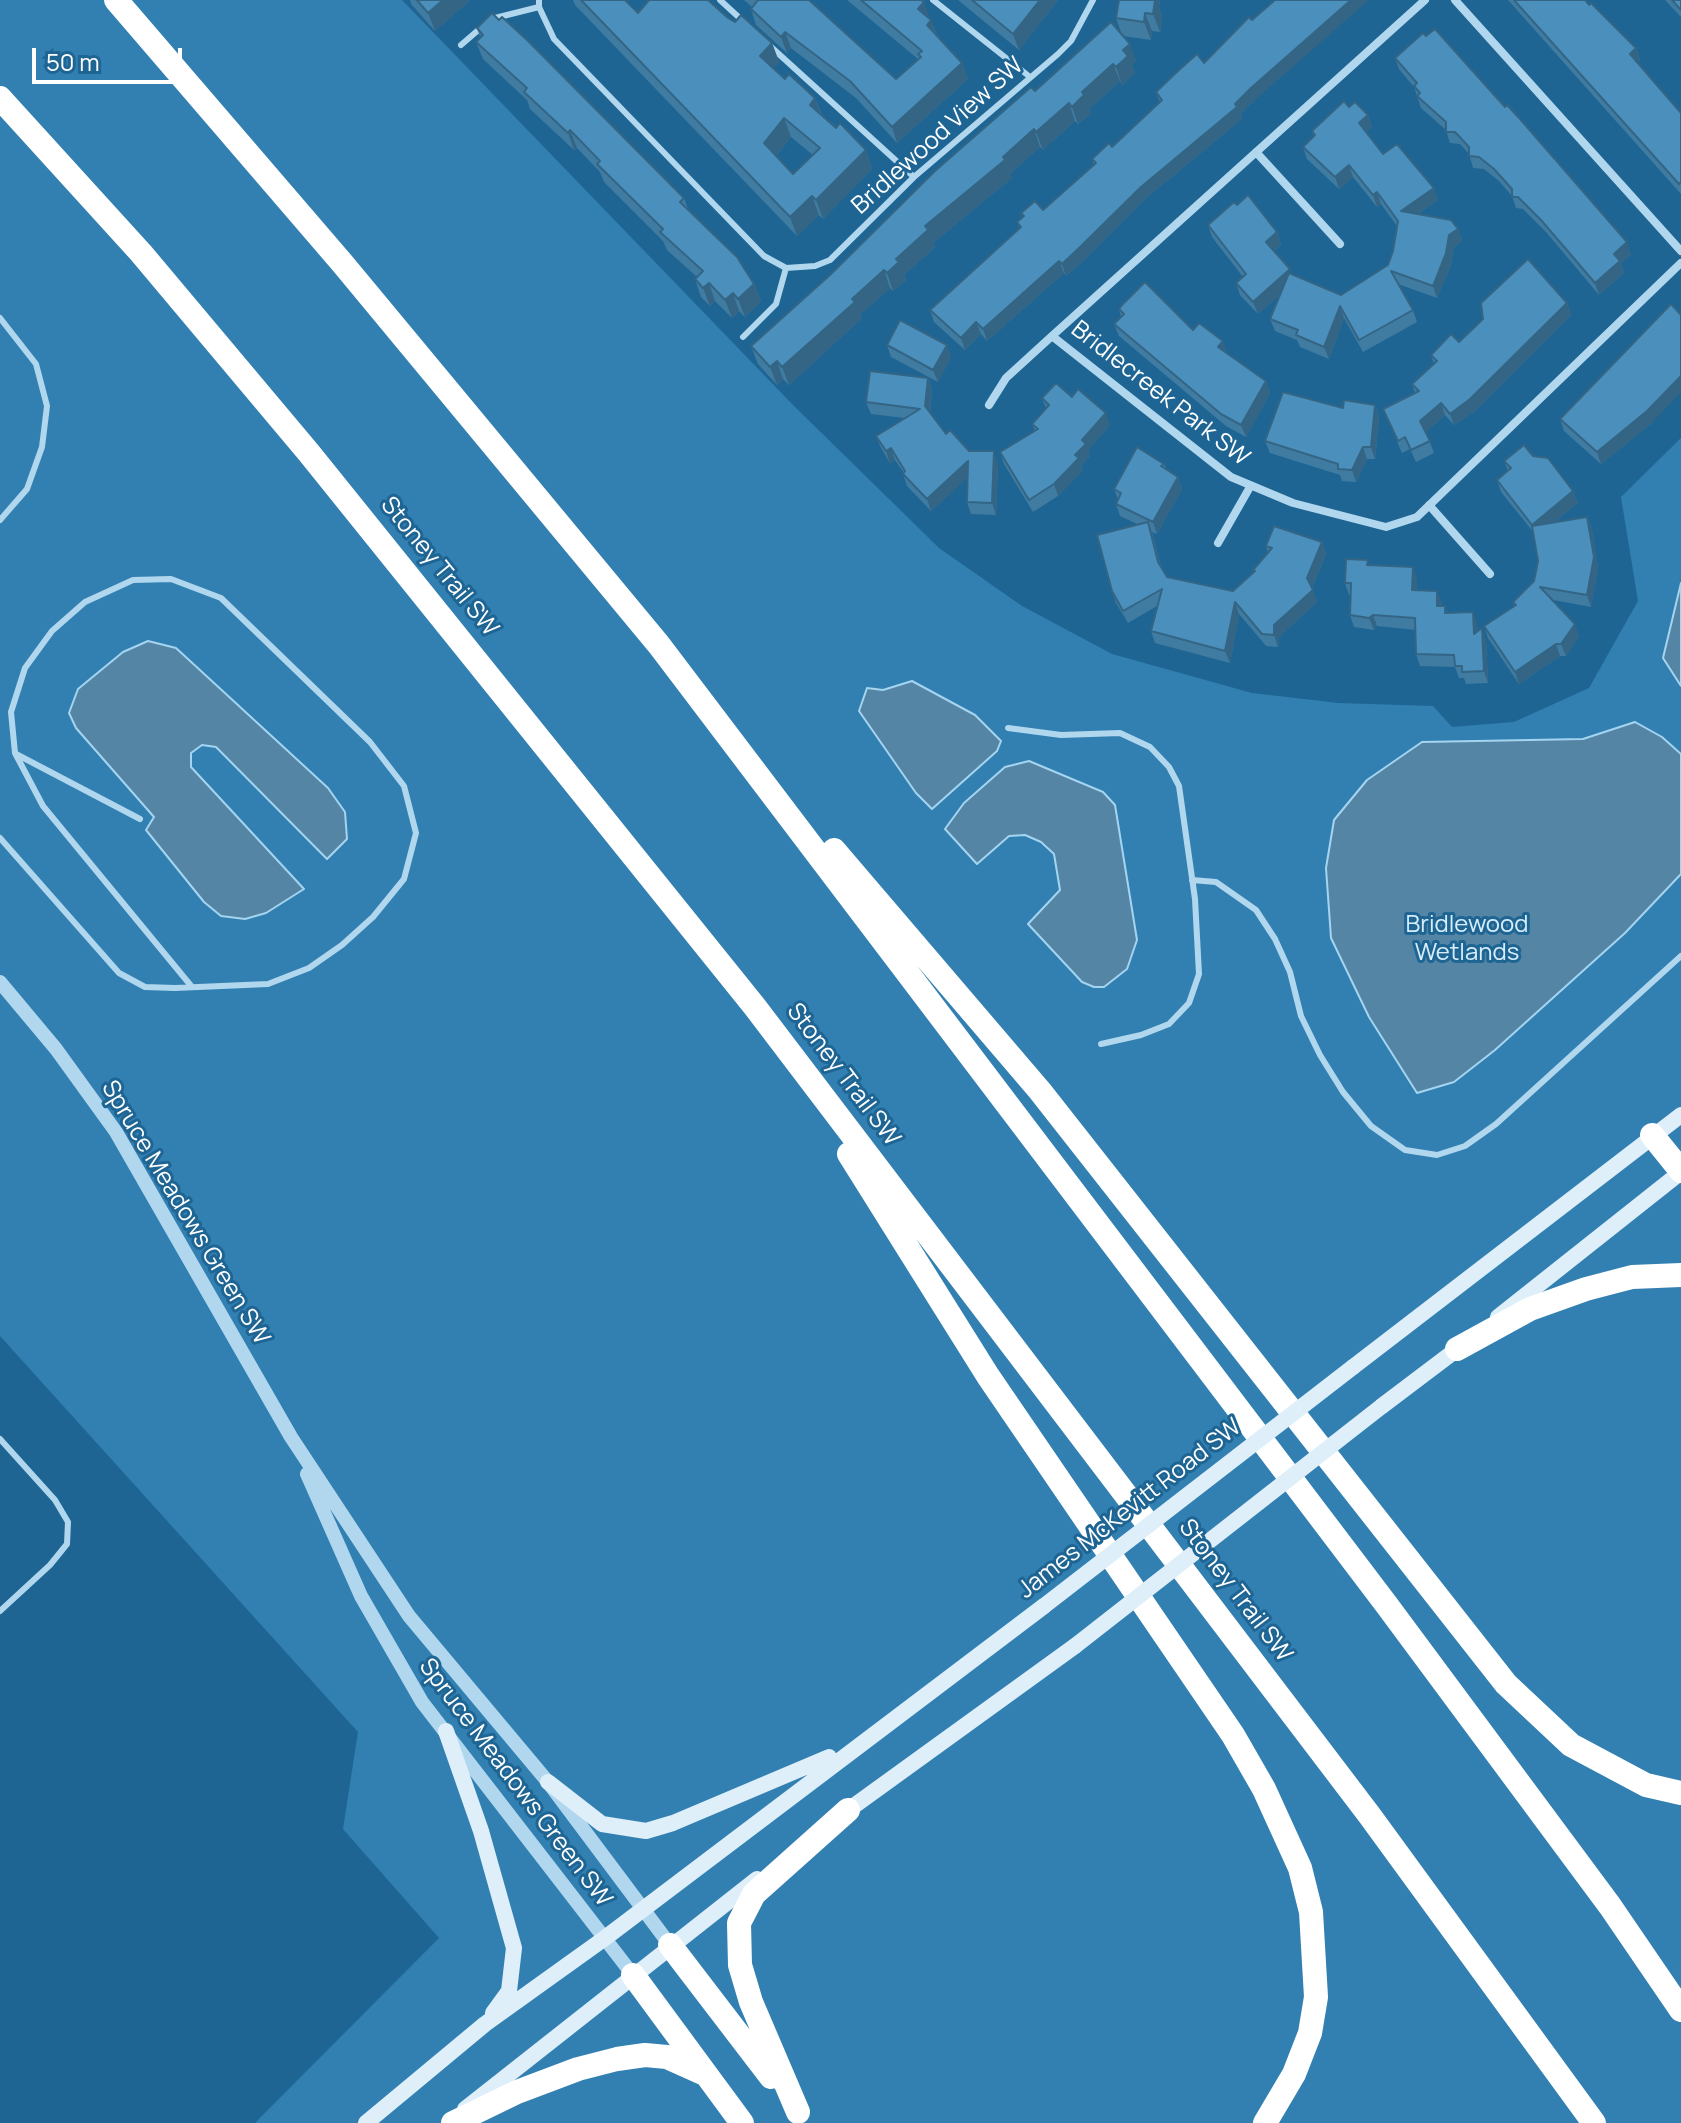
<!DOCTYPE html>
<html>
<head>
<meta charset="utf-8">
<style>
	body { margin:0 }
	#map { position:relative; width:1681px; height:2123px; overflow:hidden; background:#1e6594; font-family:Manrope,sans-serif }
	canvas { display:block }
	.scale { position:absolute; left:32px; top:48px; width:150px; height:36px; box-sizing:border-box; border:4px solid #fff; border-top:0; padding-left:10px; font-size:24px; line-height:28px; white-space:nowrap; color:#fff; -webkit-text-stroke:6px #1e6594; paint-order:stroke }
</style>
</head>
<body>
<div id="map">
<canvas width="1681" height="2123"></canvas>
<div class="scale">50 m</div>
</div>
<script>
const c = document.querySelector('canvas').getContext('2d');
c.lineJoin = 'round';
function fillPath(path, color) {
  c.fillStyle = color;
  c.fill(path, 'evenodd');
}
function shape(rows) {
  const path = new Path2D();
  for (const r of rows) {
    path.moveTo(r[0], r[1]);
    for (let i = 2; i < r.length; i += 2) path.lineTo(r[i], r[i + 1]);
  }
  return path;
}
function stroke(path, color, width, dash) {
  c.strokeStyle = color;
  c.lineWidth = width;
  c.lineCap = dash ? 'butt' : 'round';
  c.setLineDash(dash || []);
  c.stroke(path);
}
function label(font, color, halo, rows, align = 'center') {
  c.font = font + ' Manrope,sans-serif';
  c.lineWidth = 6;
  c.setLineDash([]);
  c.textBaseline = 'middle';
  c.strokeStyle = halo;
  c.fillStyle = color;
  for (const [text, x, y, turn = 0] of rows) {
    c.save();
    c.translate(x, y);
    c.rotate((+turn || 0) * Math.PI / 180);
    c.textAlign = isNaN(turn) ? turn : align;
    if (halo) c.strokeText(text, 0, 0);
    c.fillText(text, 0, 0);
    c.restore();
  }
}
fillPath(shape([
	[0,0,402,0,793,405,939,548,1022,606,1112,654,1252,693,1338,703,1433,706,1452,727,1514,722,1589,688,1638,601,1621,497,1681,438,1681,2123,255,2123,439,1938,343,1829,358,1732,0,1336]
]), '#3280b2');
const water = shape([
	[1681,583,1681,686,1663,658,1681,583],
	[148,641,176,648,328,788,345,812,347,839,327,859,216,747,202,745,191,753,191,767,304,889,266,913,245,919,221,916,204,902,146,830,154,817,76,728,69,713,78,689,123,652,148,641],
	[912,681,975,715,1001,741,997,751,932,809,916,793,859,711,867,688,883,690,912,681],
	[1635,722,1662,737,1681,754,1681,874,1625,933,1495,1050,1454,1082,1417,1093,1369,1017,1331,938,1326,868,1334,820,1367,780,1422,742,1583,739,1635,722],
	[1029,761,1103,792,1115,805,1137,940,1127,969,1104,987,1094,987,1082,982,1028,924,1060,890,1054,854,1041,842,1025,835,1009,836,977,864,945,829,964,803,1005,767,1029,761]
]);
fillPath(water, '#5585a5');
stroke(water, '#a4d4f0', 2);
stroke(shape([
	[720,0,744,22],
	[933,0,1030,77],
	[539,7,554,39,764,256,786,268],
	[491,19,539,7,539,0],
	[461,45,483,26],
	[770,46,914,177],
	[0,318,36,364,47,406,42,447,27,489,0,520],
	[743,337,776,304,786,268,815,266,830,260,914,177,1058,54,1071,41,1093,0],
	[1008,728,1061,735,1120,733,1150,747,1169,767,1179,786,1195,899,1199,974,1189,1003,1169,1024,1141,1035,1101,1044],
	[16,754,140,819],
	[0,838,119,973,145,987,175,988,268,984,309,968,342,945,373,917,404,879,416,833,404,786,370,742,221,598,171,579,133,580,85,602,52,631,25,668,11,712,15,753,43,806,192,987],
	[1192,880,1216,882,1256,910,1275,939,1290,972,1301,1016,1320,1055,1343,1092,1371,1126,1405,1150,1437,1155,1465,1146,1496,1124,1681,956],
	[0,1439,55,1500,68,1522,67,1544,50,1565,0,1611]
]), '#b1d7ee', 6);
stroke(shape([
	[1425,0,1052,336,1231,477,1293,503,1386,527,1417,517,1681,263],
	[1455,0,1681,251],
	[1256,152,1340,244],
	[989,405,1006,378,1052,336],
	[1429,505,1490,574],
	[1218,543,1250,487]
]), '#b1d7ee', 8);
stroke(shape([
	[0,982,56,1049,116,1132,291,1437,409,1616,548,1782,670,1945],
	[307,1474,361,1596,422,1702,633,1975]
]), '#b1d7ee', 14);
stroke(shape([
	[1498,1317,1681,1172],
	[1353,1367,1681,1115],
	[1382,1406,1464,1344],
	[446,1731,481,1831,514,1948,509,1991,493,2013],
	[548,1782,602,1824,646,1831,673,1823,829,1757],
	[840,1816,1075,1646],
	[465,2109,757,1879],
	[366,2123,485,2024,605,1938,1044,1606]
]), '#deeffa', 16);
stroke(shape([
	[116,0,343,264,659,645,1386,1604,1610,1906,1681,2010],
	[0,98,141,253,309,453,755,1007,1370,1816,1594,2123],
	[834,850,1040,1091,1506,1684,1571,1745,1646,1785,1681,1793],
	[1652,1135,1681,1171],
	[849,1154,988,1376,1233,1735,1264,1789,1300,1868,1311,1912,1316,1997,1310,2033,1294,2074,1265,2123],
	[1457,1349,1530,1309,1586,1289,1632,1277,1681,1275],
	[670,1945,771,2077],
	[633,1975,742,2123],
	[798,2112,751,2002,740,1965,739,1923,754,1894,848,1810],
	[453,2123,517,2092,578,2069,617,2059,645,2055,667,2057,705,2074]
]), '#fff', 24);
stroke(shape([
	[1044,1606,1353,1367],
	[1075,1646,1382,1406]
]), '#deeffa', 16);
fillPath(shape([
	[410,0,470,0,435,31,411,4],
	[573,0,628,0,626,1,638,13,728,18,772,43,779,62,773,68,785,79,815,98,822,115,866,150,872,169,823,219,819,215,797,236,575,5],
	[791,137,813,155,793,174,776,156],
	[744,0,809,0,896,79,918,59,847,0,921,0,931,20,937,35,962,63,968,79,897,143,856,98,791,48,787,53,756,25,751,9,752,7],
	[958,0,1058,0,1019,50],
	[1119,0,1160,0,1159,7,1162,15,1160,32,1152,31,1151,40,1123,36,1136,61,1132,65,1135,73,1122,85,1120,81,1089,109,1091,113,1078,124,1075,121,1043,150,1040,147,1010,174,1012,178,933,243,935,247,904,275,906,280,893,291,890,288,860,315,861,319,789,385,783,379,777,385,758,364,751,346,1035,91,1122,35,1116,18],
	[1508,0,1585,0,1636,48,1640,60,1637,62,1681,113,1681,194],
	[1665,0,1681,0,1681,17],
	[477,28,684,198,688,209,754,284,761,301,745,317,739,311,732,318,715,301,710,306,701,297,695,279,697,277,667,250,663,241,604,182,600,172,577,148,574,150,530,109,527,100,483,59,476,42,480,37],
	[1395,58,1631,254,1621,263,1624,273,1599,295,1546,232,1523,209,1516,208,1512,196,1499,181,1484,169,1473,168,1469,154,1460,144,1450,143,1446,130,1421,108,1414,87,1399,69],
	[1204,63,1255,100,1240,114,1242,119,1145,199,1083,261,1066,276,1064,273,987,341,981,334,965,350,934,322,930,310,1020,228,1017,222,1023,217,1021,213,1043,210,1094,165,1092,159,1112,147,1160,102,1156,92],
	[1349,107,1368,115,1372,127,1366,132,1383,154,1438,200,1418,214,1458,229,1462,241,1454,247,1451,265,1437,298,1398,284,1413,310,1417,322,1363,352,1344,318,1329,359,1300,347,1297,340,1275,331,1270,319,1280,294,1258,314,1240,295,1236,283,1243,277,1212,237,1208,225,1237,205,1277,232,1281,244,1274,251,1292,274,1341,295,1388,265,1393,251,1397,226,1381,204,1377,207,1353,177,1339,189,1307,159,1303,147,1314,137,1312,131],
	[1567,303,1571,315,1475,411,1454,425,1445,415,1426,432,1434,453,1416,462,1410,449,1402,453,1383,409,1415,393,1412,384,1434,364,1431,355,1459,342],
	[1119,309,1193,330,1266,381,1270,393,1246,437,1226,426,1119,336,1114,324,1121,317],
	[887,345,951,357,938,382,891,357],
	[928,378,932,390,930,413,946,434,969,451,998,463,996,515,971,514,967,502,968,477,931,511,907,486,903,474,904,473,895,460,890,463,881,448,876,436,905,418,871,414,866,402],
	[1072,397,1110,425,1088,450,1090,456,1081,465,1083,470,1058,496,1033,512,1004,464,1000,452,1035,431,1032,424,1046,408,1042,398],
	[1375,405,1379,417,1375,459,1367,459,1356,482,1342,481,1340,475,1270,453,1265,441,1343,408],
	[1560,419,1652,423,1601,464,1564,431],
	[1533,456,1573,491,1578,503,1553,523,1587,517,1592,529,1598,569,1591,607,1553,600,1579,636,1566,656,1560,656,1519,684,1488,638,1484,626,1514,606,1513,602,1534,581,1538,561,1534,533,1501,492,1497,480,1508,471,1504,461],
	[1164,464,1166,469,1178,477,1182,489,1157,534,1152,532,1161,566,1167,577,1233,591,1254,572,1253,570,1268,552,1266,546,1322,542,1326,554,1312,588,1317,602,1279,637,1278,647,1266,646,1239,614,1230,663,1155,643,1151,631,1157,606,1128,623,1116,603,1112,591,1137,524,1120,516,1116,504,1118,499,1114,489],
	[1369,565,1417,578,1417,590,1437,591,1442,606,1448,613,1477,624,1477,631,1486,640,1488,683,1466,684,1464,678,1459,678,1455,667,1420,666,1416,654,1416,630,1377,626,1374,630,1354,627,1350,615,1350,595,1349,595,1345,583]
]), '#407ca2');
fillPath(shape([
	[443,0,470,0,435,31,428,13],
	[1040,0,1058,0,1019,50,1013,34],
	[1153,0,1160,0,1159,7,1162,15,1160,32,1153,14],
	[1351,0,1369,0,1255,100,1240,114,1242,119,1145,199,1083,261,1066,276,1062,264,1141,187],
	[924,2,930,19,918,9],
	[1145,13,1152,31,1151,40,1144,22],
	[931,20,937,36,927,25],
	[785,32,791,48,787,53,781,37],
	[772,43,779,62,767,75,760,56],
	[1130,44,1136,61,1132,65,1135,73,1122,85,1116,67,1123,50],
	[1636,48,1640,60,1634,65,1630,54],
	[962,63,968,79,897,143,892,127],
	[1113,64,1120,81,1089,109,1091,113,1078,124,1072,107,1082,92],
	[815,98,822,117,810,105],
	[1069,103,1075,121,1043,150,1036,132],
	[1368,115,1372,127,1363,135,1359,123],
	[784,118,791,137,771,162,764,143],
	[1034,129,1040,147,1010,174,1012,178,933,243,935,247,904,275,906,280,893,291,887,273,896,259,925,226],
	[570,130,577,148,574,150,568,133],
	[866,150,872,169,823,219,816,200],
	[1349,165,1353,177,1339,189,1335,177],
	[1434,188,1438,200,1405,223,1401,211],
	[1377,192,1381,204,1377,207,1373,195],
	[812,196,819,215,797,236,790,217],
	[1458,229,1462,241,1454,247,1451,265,1437,298,1433,286,1449,235],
	[1277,232,1281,244,1270,254,1266,242],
	[1627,242,1631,254,1621,263,1624,273,1599,295,1595,283,1614,254],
	[1059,261,1064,273,987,341,983,329],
	[1290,269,1294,281,1258,314,1253,302],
	[884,270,890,288,860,315,861,319,789,385,782,367,852,299],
	[709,283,715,301,710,306,703,288],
	[754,284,761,301,745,317,738,299],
	[733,293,739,311,732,318,725,300],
	[1567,303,1571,315,1475,411,1454,425,1450,414],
	[1340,306,1344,318,1329,359,1324,347],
	[976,322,981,334,965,350,961,338],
	[1223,341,1227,353,1218,347],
	[947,345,951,357,938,382,933,370],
	[777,361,783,379,777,385,770,367],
	[1681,376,1681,392,1652,423,1601,464,1597,452],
	[928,378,932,390,929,418,925,406],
	[1266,381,1270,393,1246,437,1241,425],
	[1441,403,1445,415,1425,433,1420,421],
	[1375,405,1379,417,1375,459,1371,447],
	[1106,413,1110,425,1088,450,1090,456,1081,465,1083,470,1058,496,1054,484,1075,455,1082,440],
	[1363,447,1367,459,1356,482,1352,470],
	[891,448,895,460,890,463,886,451],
	[994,451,998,463,996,515,992,503],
	[968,461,973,473,931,511,927,499],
	[1178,477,1182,489,1157,534,1153,522],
	[1573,491,1578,503,1536,537,1532,525],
	[1587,517,1592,529,1598,569,1591,607,1587,595],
	[1148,522,1152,534,1163,574,1158,562],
	[1322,542,1326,554,1311,590,1307,578],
	[1413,567,1417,578,1417,602,1412,590],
	[1313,590,1317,602,1279,637,1278,647,1274,635,1274,625],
	[1437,591,1442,603,1441,618,1437,606],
	[1235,602,1239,614,1230,663,1225,651],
	[1473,612,1477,624,1478,646,1474,634],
	[1373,615,1377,626,1374,630,1369,618],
	[1575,624,1579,636,1566,656,1561,644],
	[1482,628,1486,640,1488,683,1484,671],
	[1556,644,1560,656,1519,684,1515,672]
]), '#346584');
const building = shape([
	[417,0,443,0,428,13,417,0],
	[581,0,625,0,638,13,649,0,708,0,728,18,735,22,741,15,772,43,760,56,785,79,789,74,815,98,810,105,836,128,840,123,866,150,816,200,812,196,790,217,581,0],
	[784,118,820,148,793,174,764,143,784,118],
	[758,0,809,0,896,79,921,57,918,54,922,51,861,0,921,0,924,2,918,9,931,20,927,25,962,63,892,127,850,81,785,32,781,37,751,9,758,0],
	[972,0,1040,0,1013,34,972,0],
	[1119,0,1155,0,1153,14,1145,13,1144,22,1116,18,1119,0],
	[1275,0,1351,0,1251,88,1235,104,1237,107,1141,187,1078,249,1062,264,1059,261,983,329,976,322,961,338,930,310,1021,227,1017,222,1024,216,1021,213,1035,201,1043,210,1096,163,1092,159,1109,143,1112,147,1162,100,1156,92,1179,70,1197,54,1204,63,1249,17,1252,20,1275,0],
	[1514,0,1585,0,1589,5,1591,3,1636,48,1630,54,1681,113,1681,182,1679,184,1514,0],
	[1672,0,1681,0,1681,10,1672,0],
	[492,13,499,20,502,17,527,40,684,198,680,202,737,257,754,284,738,299,733,293,725,300,709,283,703,288,695,279,703,271,660,232,663,229,597,164,600,161,570,130,568,133,524,92,527,88,476,42,483,35,477,28,492,13],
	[1111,22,1130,44,1123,50,1128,56,1116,67,1113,64,1082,92,1084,95,1072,107,1069,103,1036,132,1034,129,1003,157,1005,160,925,226,928,230,896,259,899,262,887,273,884,270,852,299,855,302,782,367,777,361,770,367,751,346,830,275,935,171,1031,87,1035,91,1111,22],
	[1435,29,1505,107,1507,105,1520,119,1627,242,1614,254,1620,261,1595,283,1541,220,1518,197,1512,197,1512,189,1494,169,1479,157,1469,156,1469,147,1455,132,1446,132,1446,122,1417,96,1420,93,1414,86,1417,83,1395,58,1423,33,1426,36,1435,29],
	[1344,101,1349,107,1355,102,1368,115,1359,123,1383,154,1397,144,1434,188,1401,211,1451,220,1458,229,1449,235,1446,253,1433,286,1391,271,1413,310,1359,340,1340,306,1324,347,1296,335,1298,330,1270,319,1289,273,1341,295,1388,265,1393,251,1398,221,1377,192,1373,195,1349,165,1335,177,1303,147,1315,135,1312,131,1344,101],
	[1248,195,1277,232,1266,242,1290,269,1253,302,1236,283,1246,274,1208,225,1234,202,1237,205,1248,195],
	[1528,259,1567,303,1470,399,1450,414,1441,403,1420,421,1430,441,1411,450,1405,437,1398,441,1383,409,1419,391,1412,384,1437,361,1431,355,1451,334,1459,342,1483,319,1481,303,1528,259],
	[1145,282,1193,330,1199,323,1223,341,1218,347,1266,381,1241,425,1221,414,1114,324,1124,314,1119,309,1122,305,1145,282],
	[1671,304,1681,315,1681,376,1647,411,1597,452,1560,419,1671,304],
	[900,320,947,345,933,370,887,345,900,320],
	[870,371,928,378,925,406,946,434,950,430,969,451,994,451,992,503,967,502,968,461,927,499,903,474,905,471,891,448,886,451,876,436,920,409,866,402,870,371],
	[1056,383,1072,397,1078,389,1106,413,1082,440,1086,444,1075,455,1079,458,1054,484,1029,500,1000,452,1038,429,1032,424,1049,405,1042,398,1056,383],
	[1283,392,1343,408,1344,400,1375,405,1371,447,1363,447,1352,470,1338,469,1338,464,1265,441,1283,392],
	[1524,445,1533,456,1548,458,1573,491,1532,525,1497,480,1511,468,1504,461,1524,445],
	[1137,447,1164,464,1161,466,1178,477,1153,522,1116,504,1121,493,1114,489,1137,447],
	[1587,517,1594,557,1587,595,1540,587,1575,624,1561,644,1556,644,1515,672,1484,626,1516,605,1513,602,1534,581,1538,561,1532,526,1587,517],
	[1148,522,1158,562,1167,577,1233,591,1255,571,1253,570,1272,548,1266,546,1274,526,1322,542,1307,578,1313,590,1274,625,1274,635,1262,634,1235,602,1225,651,1151,631,1162,589,1123,611,1112,591,1097,535,1148,522],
	[1346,559,1368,560,1367,565,1413,567,1412,590,1437,591,1437,606,1445,606,1445,613,1473,612,1474,634,1482,628,1484,671,1462,672,1462,666,1455,666,1454,655,1416,654,1415,618,1373,615,1369,618,1350,615,1351,583,1345,583,1346,559]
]);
fillPath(building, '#4b90bc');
stroke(building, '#346584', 2);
label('24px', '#fff', '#1e6594', [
	["Bridlewood View SW",938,136,-42],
	["Bridlecreek Park SW",1160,394,38],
	["Stoney Trail SW",439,567,51],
	["Stoney Trail SW",843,1075,53],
	["Spruce Meadows Green SW",185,1213,59],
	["James McKevitt Road SW",1130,1509,-38],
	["Stoney Trail SW",1235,1591,53],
	["Spruce Meadows Green SW",515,1783,53]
]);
label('24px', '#d7edfa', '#1e6594', [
	["Bridlewood",1467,925],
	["Wetlands",1467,953]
]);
</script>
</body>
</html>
